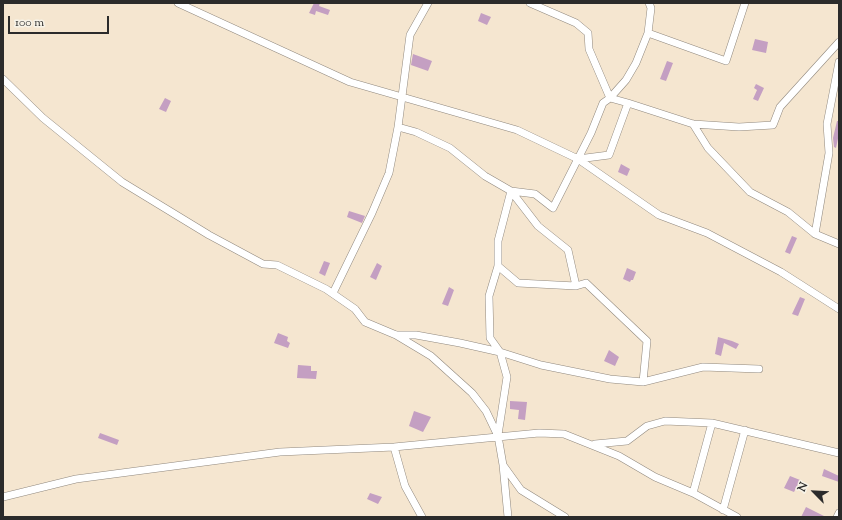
<!DOCTYPE html>
<html>
<head>
<meta charset="utf-8">
<style>
	body { margin:0 }
	#map { position:relative; width:842px; height:520px; overflow:hidden; background:#f5e6d0; font-family:"Sorts Mill Goudy",serif }
	canvas { display:block }
	.frame { position:absolute; inset:0; border:4px solid #2b2b2b; pointer-events:none }
	.north { position:absolute; left:794px; top:472px; width:40px; height:40px; -webkit-text-stroke:3px #f7f3e8; paint-order:stroke; rotate:294deg; font-size:11px; font-weight:700; line-height:16px; text-align:center; color:#2b2b2b }
	.north::after { content:''; display:block; margin:auto; width:14px; height:18px; background:#2b2b2b; clip-path:polygon(50% 0,100% 100%,50% 72%,0 100%) }
	.scale { position:absolute; left:8px; top:16px; width:101px; height:18px; box-sizing:border-box; border:2px solid #2b2b2b; border-top:0; padding-left:5px; font-size:12px; line-height:14px; white-space:nowrap; color:#2b2b2b; -webkit-text-stroke:3px #f7f3e8; paint-order:stroke }
</style>
</head>
<body>
<div id="map">
<canvas width="842" height="520"></canvas>
<div class="frame"></div>
<div class="north">N</div>
<div class="scale">100 m</div>
</div>
<script>
const c = document.querySelector('canvas').getContext('2d');
c.lineJoin = 'round';
function fillPath(path, color) {
  c.fillStyle = color;
  c.fill(path, 'evenodd');
}
function shape(rows) {
  const path = new Path2D();
  for (const r of rows) {
    path.moveTo(r[0], r[1]);
    for (let i = 2; i < r.length; i += 2) path.lineTo(r[i], r[i + 1]);
  }
  return path;
}
function stroke(path, color, width, dash) {
  c.strokeStyle = color;
  c.lineWidth = width;
  c.lineCap = dash ? 'butt' : 'round';
  c.setLineDash(dash || []);
  c.stroke(path);
}
fillPath(shape([
	[314,3,320,3,319,6,330,10,328,15,316,11,315,15,309,13],
	[481,13,491,17,487,25,478,21],
	[755,39,768,42,766,53,752,50],
	[413,54,432,61,428,71,411,65],
	[667,61,673,63,666,81,660,79],
	[756,84,764,88,758,101,753,99,757,90,754,88],
	[165,98,171,101,166,112,159,109],
	[837,121,839,121,839,134,836,148,834,147,833,138],
	[621,164,630,169,627,176,618,172],
	[349,211,365,216,362,223,347,217],
	[792,236,797,238,790,254,785,252],
	[324,261,330,263,325,276,319,273],
	[377,263,382,266,376,280,370,277],
	[627,268,636,272,633,280,631,280,630,282,623,279],
	[449,287,454,290,448,306,442,304],
	[800,297,805,299,798,316,792,314],
	[278,333,288,337,287,341,290,343,288,348,274,343],
	[718,337,732,341,739,344,736,349,724,343,721,356,715,354],
	[609,350,619,357,615,366,604,361],
	[298,365,311,366,311,371,317,371,316,379,297,378],
	[510,401,527,402,525,420,518,419,519,410,510,409],
	[414,411,431,417,423,432,409,426],
	[100,433,119,440,117,445,98,438],
	[824,469,839,476,839,482,822,476],
	[790,476,800,480,794,492,784,488],
	[370,493,382,497,378,504,367,499],
	[806,507,826,517,801,517]
]), '#c49fc2');
const minor = shape([
	[178,3,350,82,517,130,578,159,659,215,707,233,781,272,839,309],
	[530,3,576,23,588,33,589,49,610,98,628,103],
	[648,33,651,8,649,3],
	[3,79,43,118,122,182,209,235,263,264,277,265,326,289,355,309,365,322,396,335,431,356,472,393,486,411,498,436,503,465,521,490,565,517],
	[693,124,708,148,750,192,788,212,815,234,839,244],
	[398,127,416,132,450,148,485,176,511,191,538,226,568,250,576,286,586,283,647,341,643,382],
	[578,159,609,155,628,103,693,124,739,127,773,125,780,107,839,42],
	[511,191,535,194,553,208,591,133,603,103,610,98,626,80,636,63,648,33,726,61,745,3],
	[815,234,829,153,827,124,839,62],
	[498,266,518,283,576,286],
	[333,293,372,213,389,173,398,127,410,35,428,3],
	[397,335,416,335,460,343,500,352,541,365,610,379,643,382,703,367,759,369],
	[498,435,507,377,500,352,490,338,489,296,498,266,498,241,511,191],
	[595,444,627,441,647,426,665,421,712,423,839,453],
	[394,447,405,486,422,517],
	[503,465,508,517],
	[693,493,712,423],
	[3,497,76,479,280,452,394,447,539,433,564,434,619,456,655,477,693,493,737,517],
	[723,510,745,430],
	[837,517,839,513]
]);
stroke(minor, '#90887e', 8);
stroke(minor, '#fff', 7);
</script>
</body>
</html>
